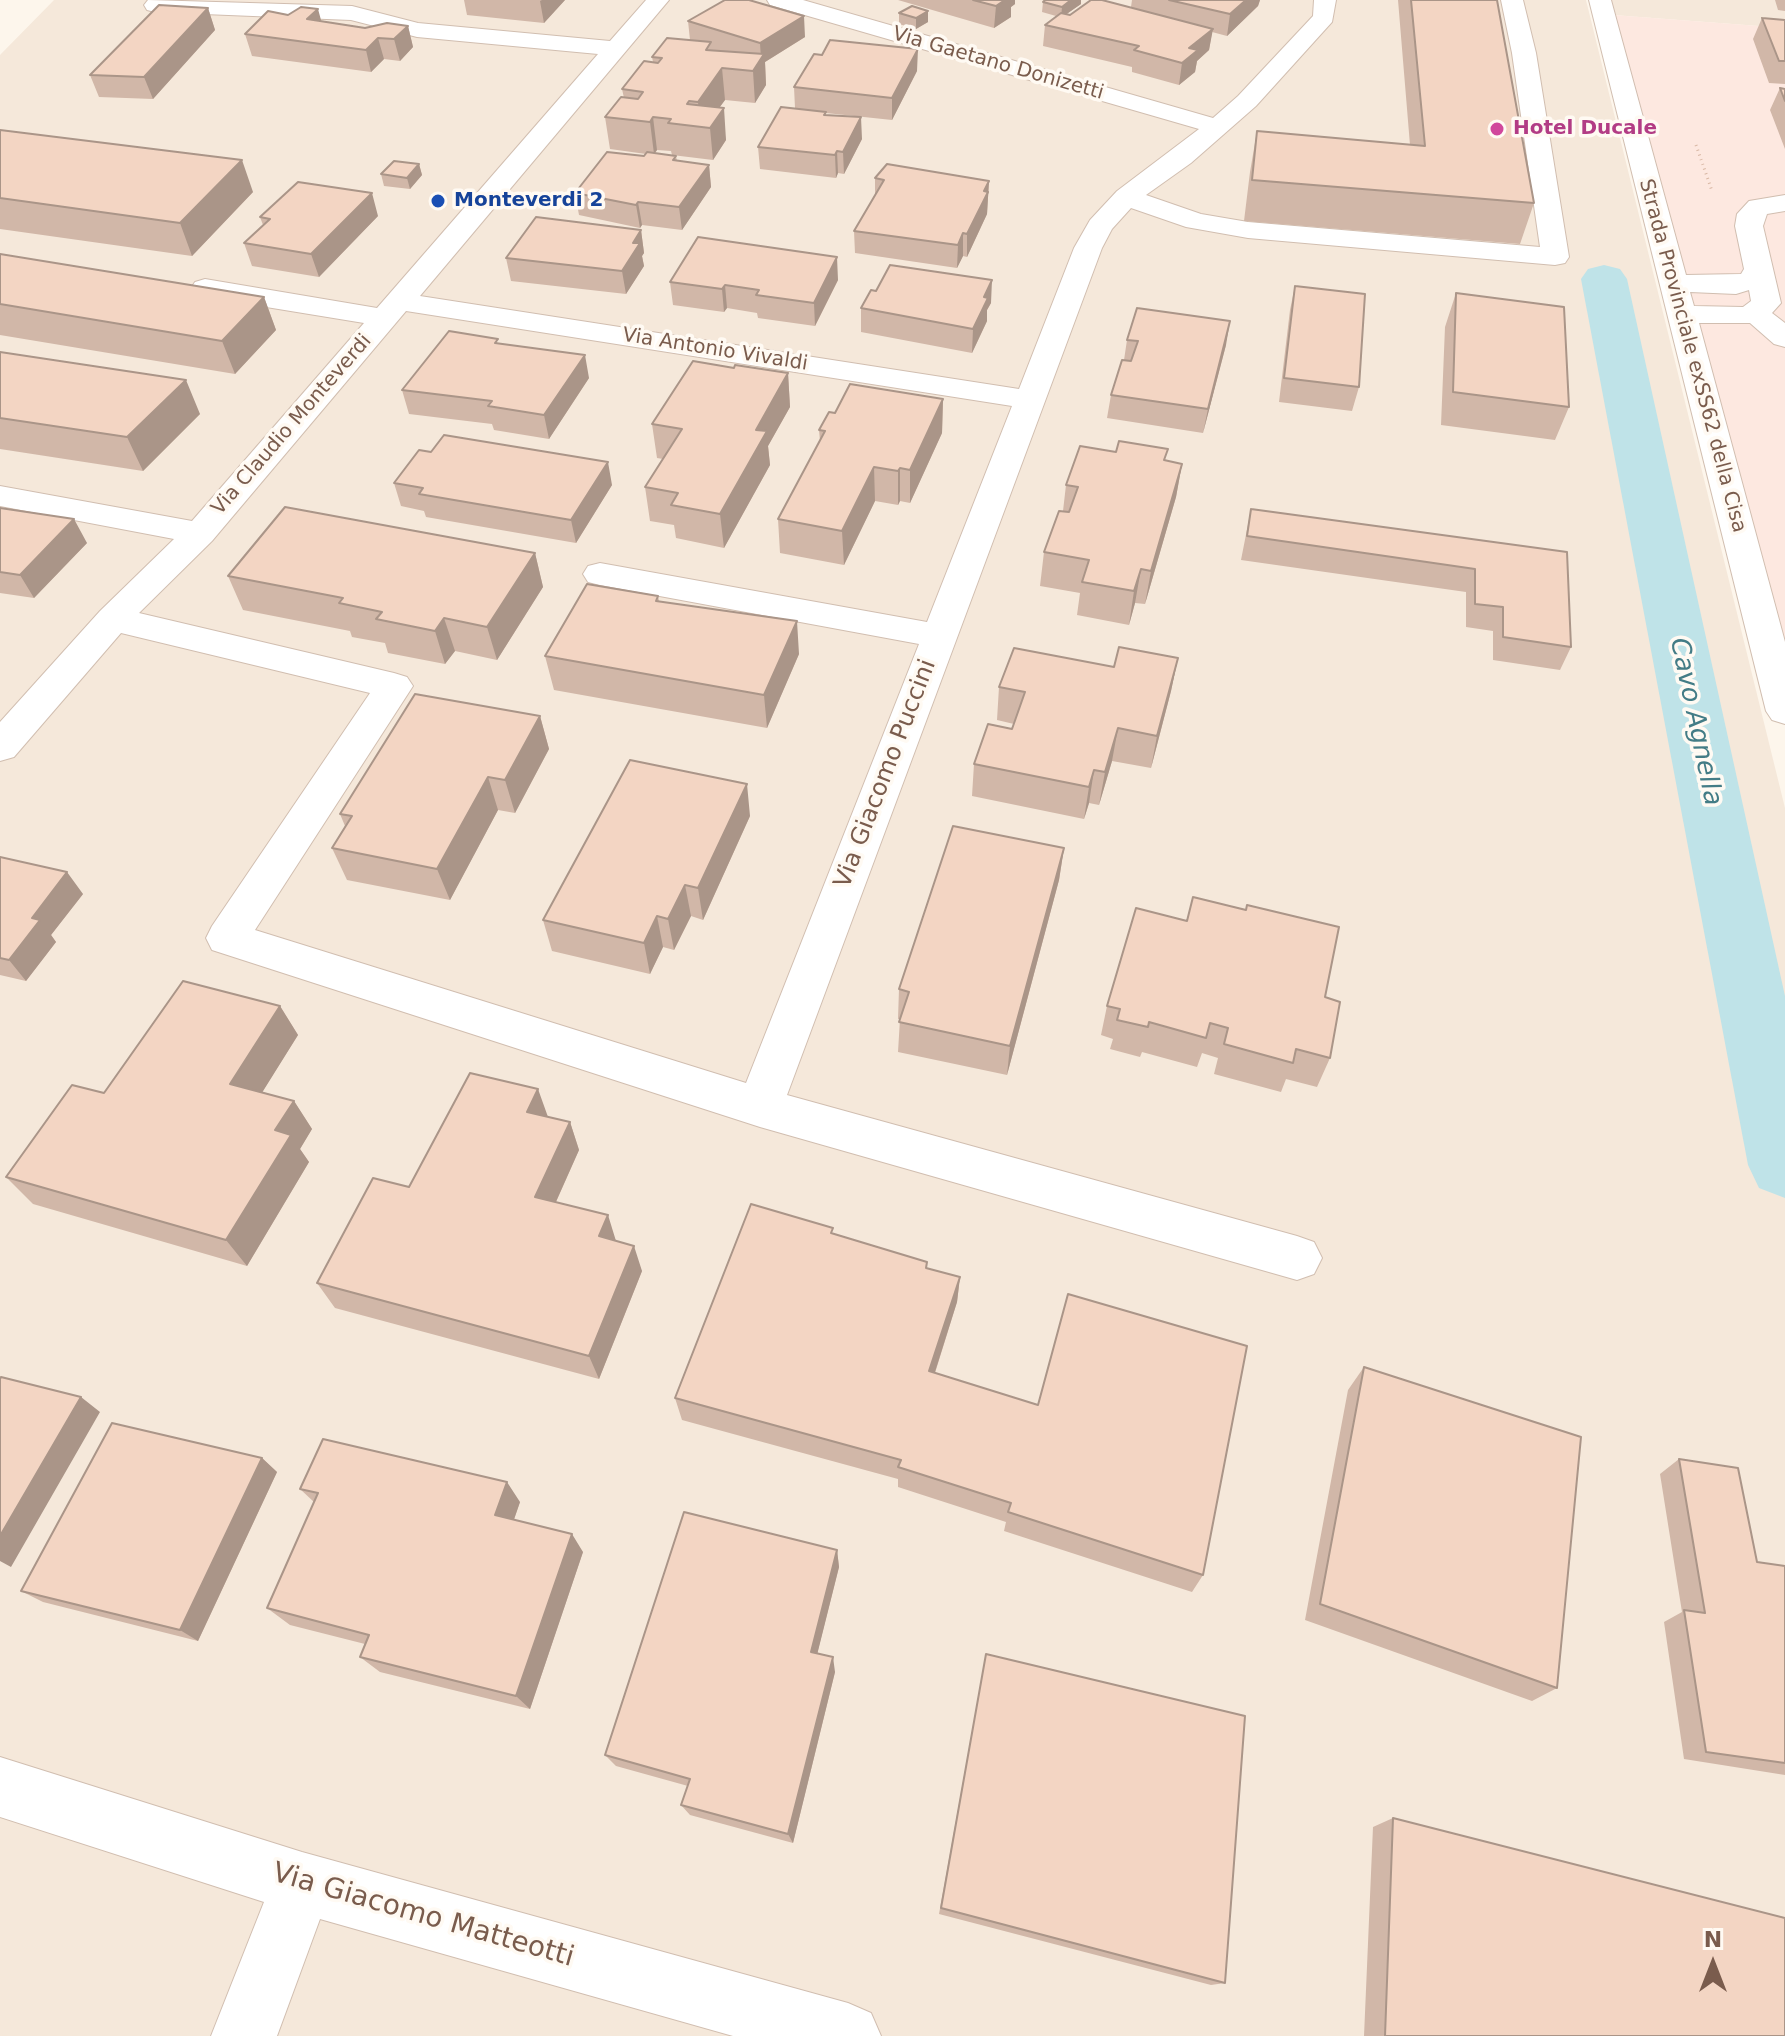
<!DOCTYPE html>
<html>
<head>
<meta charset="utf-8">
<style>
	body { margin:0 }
	#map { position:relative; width:1785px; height:2036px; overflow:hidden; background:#fdf6ec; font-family:"DejaVu Sans",sans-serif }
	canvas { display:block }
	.north { position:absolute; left:1673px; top:1924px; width:80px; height:80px; -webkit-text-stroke:6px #fffaf3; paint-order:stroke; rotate:0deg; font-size:22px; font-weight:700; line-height:32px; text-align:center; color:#7a5c4d }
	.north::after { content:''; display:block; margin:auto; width:28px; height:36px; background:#7a5c4d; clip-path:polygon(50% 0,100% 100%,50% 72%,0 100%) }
</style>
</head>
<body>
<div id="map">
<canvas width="1785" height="2036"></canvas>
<div class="north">N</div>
</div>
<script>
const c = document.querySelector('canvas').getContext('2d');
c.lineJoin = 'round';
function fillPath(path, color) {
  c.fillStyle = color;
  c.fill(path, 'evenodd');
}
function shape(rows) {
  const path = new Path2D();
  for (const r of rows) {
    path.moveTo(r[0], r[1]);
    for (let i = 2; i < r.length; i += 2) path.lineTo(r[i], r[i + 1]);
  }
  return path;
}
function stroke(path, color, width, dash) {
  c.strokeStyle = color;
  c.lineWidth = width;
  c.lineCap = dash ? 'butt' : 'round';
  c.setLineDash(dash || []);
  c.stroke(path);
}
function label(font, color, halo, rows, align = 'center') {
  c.font = font + ' "DejaVu Sans",sans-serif';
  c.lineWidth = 7;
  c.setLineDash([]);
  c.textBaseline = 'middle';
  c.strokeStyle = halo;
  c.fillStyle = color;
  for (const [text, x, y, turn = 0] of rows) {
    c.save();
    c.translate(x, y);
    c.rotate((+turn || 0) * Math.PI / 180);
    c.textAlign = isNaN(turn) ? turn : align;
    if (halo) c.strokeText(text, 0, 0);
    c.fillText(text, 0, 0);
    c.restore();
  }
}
fillPath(shape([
	[54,0,1586,0,1785,808,1785,2036,0,2036,0,55],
	[1609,0,1785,0,1785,28,1613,15]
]), '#f5e8da');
fillPath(shape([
	[1613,15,1785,28,1785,650]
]), '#fde8e0');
fillPath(shape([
	[1604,265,1620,269,1627,279,1785,996,1785,1198,1759,1188,1748,1165,1581,279,1588,269,1604,265]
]), '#bfe3e8');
const minor = shape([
	[148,0,352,6,418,23,610,41,646,0,669,0,420,296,1019,389,1074,248,1090,220,1117,191,1199,129,770,5,767,0,803,0,1213,118,1238,96,1313,16,1314,0,1336,0,1332,22,1256,106,1191,163,1146,195,1201,214,1248,222,1540,247,1512,53,1501,0,1523,0,1536,53,1569,257,1565,263,1555,265,1248,238,1186,227,1131,208,1112,229,1102,248,787,1095,1297,1236,1314,1242,1322,1258,1314,1274,1297,1280,760,1127,212,950,206,938,212,926,370,693,121,633,14,757,0,761,0,722,100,611,174,539,0,506,0,486,192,521,364,323,205,297,195,294,191,288,195,282,205,279,377,308,598,54,417,37,351,20,155,12,147,10,144,5,148,0],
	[406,311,1012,406,927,622,600,563,588,566,583,574,588,582,600,585,919,644,746,1083,255,930,413,686,407,677,394,673,139,613,212,541,406,311],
	[1589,0,1611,0,1686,275,1741,274,1744,269,1735,226,1737,214,1749,201,1785,195,1785,211,1767,214,1763,226,1781,303,1772,313,1785,323,1785,347,1774,344,1750,323,1699,323,1785,642,1785,724,1772,720,1766,711,1589,0],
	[1749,290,1751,301,1743,307,1694,306,1690,292,1736,294,1749,290],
	[0,1757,302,1852,848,2003,871,2013,881,2036,733,2036,320,1919,277,2036,211,2036,264,1902,0,1817,0,1757]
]);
stroke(minor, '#d1beb0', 2);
stroke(shape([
	[1696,145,1712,191]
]), '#d9b8a5', 3, [1, 4]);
fillPath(minor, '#fff');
fillPath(shape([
	[464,0,565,0,544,23,467,15],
	[898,0,1015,0,1015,4,1011,7,1011,17,994,28],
	[1132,0,1260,0,1258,6,1227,36,1212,32,1209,50,1197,61,1195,72,1179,85,1132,72,1132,67,1043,46,1045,25,1056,16,1042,12,1043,2,1081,4,1066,14,1070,15,1131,7],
	[1398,0,1497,0,1534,203,1520,244,1244,221,1250,172,1257,131,1410,145],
	[1775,0,1785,0,1785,11,1778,10],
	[208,8,215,30,153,99,99,97,90,75],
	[899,13,928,22,916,29,899,24],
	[1762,18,1785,20,1785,84,1769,83,1753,39],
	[321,21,365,28,408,26,413,47,400,61,384,59,371,72,252,56,245,34],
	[688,21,805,37,765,62,766,85,755,103,725,100,719,108,726,140,713,160,672,155,671,151,657,150,655,153,676,156,677,161,709,165,711,187,682,230,642,225,640,228,579,215,575,193,644,156,646,154,610,149,605,117,624,98,622,89,653,62,652,57,690,40],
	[917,71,892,120,826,113,826,115,862,139,844,174,838,173,836,178,760,169,758,147,795,108,794,87],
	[1780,88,1785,89,1785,149,1770,110],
	[0,130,253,192,192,256,0,229],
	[419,164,422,175,410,189,384,186,381,174],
	[875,178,989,181,987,214,967,257,963,256,957,268,855,253,854,231,875,195],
	[378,216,319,277,252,266,244,243,263,225,260,217],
	[641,230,644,253,642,256,644,266,626,294,511,281,506,258],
	[0,254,264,297,276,330,235,374,0,335],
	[838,280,815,326,758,318,757,313,727,308,724,312,673,305,670,282],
	[1295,286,1359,387,1352,411,1279,402,1290,310],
	[1456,293,1569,407,1555,440,1441,425,1445,327],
	[991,303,987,310,987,321,972,353,861,332,861,308],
	[1127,340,1226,345,1203,433,1107,418,1111,395,1124,360],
	[499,344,589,378,549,439,494,430,492,424,409,414,402,390],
	[0,352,200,414,143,471,0,449],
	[734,368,788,373,790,407,768,446,770,465,724,548,676,538,674,525,650,521,645,487,663,459,657,458,652,424],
	[943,399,942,433,910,503,900,501,898,505,875,501,844,565,780,553,778,519,820,441,819,430,835,413],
	[1166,461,1182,464,1176,497,1145,604,1135,603,1129,625,1077,615,1080,593,1040,586,1044,552,1063,511,1066,485],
	[394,483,612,485,576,543,426,517,424,511,401,506],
	[0,508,87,543,34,598,0,593],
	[1251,509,1567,552,1571,647,1560,670,1493,660,1493,631,1466,627,1466,592,1241,560],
	[535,553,543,587,497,660,455,651,445,664,388,653,385,643,352,637,350,631,243,610,228,576],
	[658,596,659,601,799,654,767,728,554,690,545,656],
	[1178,658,1171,691,1151,768,1112,761,1099,805,1089,803,1084,819,972,796,974,764,1012,729,1014,724,997,720,999,687,1114,667],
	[540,716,549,749,515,813,498,810,450,900,347,880,332,848,345,826,340,814],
	[750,816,703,920,691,916,674,950,663,947,650,974,552,951,543,920],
	[1064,848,1059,880,1007,1075,898,1052,900,1019,898,1019,899,989],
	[0,857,83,894,51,935,56,942,26,981,0,975],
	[1325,997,1330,1058,1317,1087,1286,1079,1281,1092,1214,1074,1218,1058,1202,1053,1197,1067,1142,1052,1140,1057,1110,1049,1113,1039,1101,1035,1107,1006],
	[280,1006,298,1035,262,1092,294,1101,312,1129,300,1149,309,1162,247,1266,33,1204,6,1177,104,1093],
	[548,1117,570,1122,579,1150,556,1202,616,1241,642,1271,599,1379,335,1308,317,1283,409,1187],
	[834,1234,927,1262,927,1268,960,1277,957,1302,935,1373,1203,1575,1192,1592,1004,1531,1006,1522,898,1487,898,1479,682,1420,675,1398],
	[1364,1367,1557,1688,1532,1701,1305,1620,1348,1390],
	[262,1458,277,1472,198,1641,43,1602,21,1591],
	[1679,1459,1757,1562,1785,1566,1785,1775,1684,1759,1664,1622,1682,1612,1660,1474],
	[300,1489,520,1502,514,1519,583,1552,530,1709,380,1672,360,1657,365,1644,290,1625,267,1608,314,1502],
	[837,1550,839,1567,817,1654,835,1672,793,1843,690,1815,681,1805,688,1786,616,1766,605,1755],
	[986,1654,1225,1983,1211,1985,939,1914],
	[1393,1818,1785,2036,1364,2036,1373,1827]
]), '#d1b7a8');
fillPath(shape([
	[542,0,565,0,544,23,540,1],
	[1001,0,1015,0,1015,4,1011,7,1011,17,994,28,996,6],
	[1071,0,1081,0,1081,4,1061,18,1062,7],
	[1246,0,1260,0,1258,6,1227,36,1230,14],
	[208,8,215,30,153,99,144,77],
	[318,9,324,31,307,19],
	[928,11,928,22,916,29,916,18],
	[804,16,805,37,765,62,766,85,755,103,753,71,761,59,760,43],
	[408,26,413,47,400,61,394,39],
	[1213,29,1209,50,1197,61,1195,72,1179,85,1182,63,1189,48],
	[378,38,384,59,371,72,366,50],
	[918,49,917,71,892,120,892,98],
	[722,68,725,100,705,127,700,127,698,102],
	[724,108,726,140,713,160,710,128],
	[653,117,657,150,654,154,650,122],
	[861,117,862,139,844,174,843,152],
	[837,151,838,173,836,178,835,155],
	[242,160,253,192,192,256,180,223],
	[419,164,422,175,410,189,407,178],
	[709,165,711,187,682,230,679,207],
	[989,181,987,214,967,257,967,234],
	[372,193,378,216,319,277,311,254],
	[638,202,642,225,640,228,636,205],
	[641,230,644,253,642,256,644,266,626,294,622,271,633,243],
	[963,233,963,256,957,268,958,245],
	[837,257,838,280,815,326,814,303],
	[992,280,991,303,987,310,987,321,972,353,973,329,984,297],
	[725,285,727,308,724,312,722,289],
	[264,297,276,330,235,374,222,341],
	[1230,321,1226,345,1203,433,1208,409],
	[585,355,589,378,549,439,544,415],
	[788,373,790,407,768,446,770,465,724,548,720,514,756,430],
	[186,380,200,414,143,471,127,437],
	[943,399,942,433,910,503,910,470],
	[608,462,612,485,576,543,571,520],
	[1182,464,1176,497,1145,604,1151,571],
	[874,467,875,501,844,565,842,531],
	[900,468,900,501,898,505,898,471],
	[74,519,87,543,34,598,20,575],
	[535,553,543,587,497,660,487,627],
	[1141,569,1135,603,1129,625,1134,591],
	[444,618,455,651,445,664,435,631],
	[797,621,799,654,767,728,764,695],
	[1178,658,1171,691,1151,768,1157,736],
	[540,716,549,749,515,813,505,780],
	[1118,728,1112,761,1099,805,1105,772],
	[1094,770,1089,803,1084,819,1089,787],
	[488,777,498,810,450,900,437,869],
	[747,784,750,816,703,920,698,888],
	[1064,848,1059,880,1007,1075,1010,1046],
	[67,872,83,894,51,935,56,942,26,981,9,960,32,918],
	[685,885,691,916,674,950,668,919],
	[657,916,663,947,650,974,644,943],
	[280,1006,298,1035,250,1112,230,1084],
	[538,1089,548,1117,527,1112],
	[294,1101,312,1129,300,1149,309,1162,247,1266,226,1240,275,1130],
	[570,1122,579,1150,546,1224,535,1197],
	[608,1215,616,1241,599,1236],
	[634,1246,642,1271,599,1379,589,1356],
	[960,1277,957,1302,928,1394,929,1371],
	[81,1397,100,1412,11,1567,0,1561,0,1536],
	[262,1458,277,1472,198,1641,180,1630],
	[507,1482,520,1502,509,1534,495,1515],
	[572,1534,583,1552,530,1709,516,1696],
	[837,1550,839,1567,814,1667,811,1652],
	[833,1657,835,1672,793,1843,788,1834]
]), '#aa9588');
const building = shape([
	[725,0,749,0,804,16,760,43,688,21,725,0],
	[973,0,1005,0,996,6,973,0],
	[1045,0,1071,0,1062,7,1043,2,1045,0],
	[1091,0,1102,0,1213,29,1189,48,1198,50,1182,63,1134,50,1139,46,1045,25,1061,13,1070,15,1091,0],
	[1169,0,1246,0,1230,14,1169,0],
	[1411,0,1497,0,1534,203,1252,180,1257,131,1425,146,1411,0],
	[159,5,208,8,144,77,90,75,159,5],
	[912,6,928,11,916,18,899,13,912,6],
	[301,7,318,9,307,19,365,28,387,23,408,26,394,39,378,38,366,50,245,34,268,11,288,15,301,7],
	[1762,18,1785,20,1785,61,1779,61,1762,18],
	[667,38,711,42,706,50,764,54,753,71,722,68,698,102,689,101,687,104,724,108,710,128,668,123,671,119,653,117,650,122,605,117,621,97,638,99,643,92,622,89,644,61,658,63,662,58,652,57,667,38],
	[830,40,918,49,892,98,794,87,814,54,822,55,830,40],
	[1780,88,1785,89,1785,101,1780,88],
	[781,107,826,112,824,115,861,117,843,152,837,151,835,155,758,147,781,107],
	[0,130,242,160,180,223,0,198,0,130],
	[607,152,644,156,647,152,676,156,673,160,709,165,679,207,638,202,636,205,575,193,607,152],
	[394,161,419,164,407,178,381,174,394,161],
	[887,164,989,181,984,191,988,192,967,234,963,233,958,245,854,231,884,180,875,178,887,164],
	[298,182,372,193,311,254,244,243,270,219,260,217,298,182],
	[536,217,641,230,633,243,640,243,622,271,506,258,536,217],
	[698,237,837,257,814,303,756,295,759,290,725,285,722,289,670,282,698,237],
	[0,254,264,297,222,341,0,304,0,254],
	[890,265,992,280,984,297,988,298,973,329,861,308,871,290,876,291,890,265],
	[1295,286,1365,294,1359,387,1284,378,1295,286],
	[1456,293,1564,307,1569,407,1453,392,1456,293],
	[1137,308,1230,321,1208,409,1111,395,1122,360,1131,361,1138,341,1127,340,1137,308],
	[449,331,498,339,495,343,585,355,544,415,488,406,492,401,402,390,449,331],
	[0,352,186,380,127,437,0,418,0,352],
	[693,361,734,368,735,365,788,373,756,430,767,431,720,514,671,505,678,493,645,487,682,429,652,424,693,361],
	[850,384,943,399,910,470,900,468,898,471,874,467,842,531,778,519,825,431,819,430,829,412,835,413,850,384],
	[444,435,608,462,571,520,419,494,423,488,394,483,419,450,431,452,444,435],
	[1119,441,1168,449,1164,460,1182,464,1151,571,1141,569,1134,591,1082,582,1089,560,1044,552,1059,511,1069,512,1078,487,1066,485,1080,446,1116,452,1119,441],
	[285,507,535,553,487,627,444,618,435,631,376,619,382,612,339,603,343,598,228,576,285,507],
	[0,508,74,519,20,575,0,572,0,508],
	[1251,509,1567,552,1571,647,1503,637,1503,607,1475,604,1475,569,1247,536,1251,509],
	[587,584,658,596,656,601,797,621,764,695,545,656,587,584],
	[1119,647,1178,658,1157,736,1118,728,1105,772,1094,770,1089,787,974,764,988,724,1012,729,1025,692,999,687,1014,648,1114,667,1119,647],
	[415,694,540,716,505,780,488,777,437,869,332,848,352,816,340,814,415,694],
	[630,760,747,784,698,888,685,885,668,919,657,916,644,943,543,920,630,760],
	[953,826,1064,848,1010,1046,899,1022,909,992,899,989,953,826],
	[0,857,67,872,32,918,40,920,9,960,0,958,0,857],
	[1193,897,1246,910,1247,905,1339,927,1325,997,1340,1002,1330,1058,1296,1049,1293,1063,1224,1044,1228,1028,1210,1023,1206,1038,1149,1022,1148,1027,1117,1020,1120,1009,1107,1006,1136,908,1187,921,1193,897],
	[183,981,280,1006,230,1084,294,1101,275,1130,291,1135,226,1240,6,1177,72,1085,104,1093,183,981],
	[470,1073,538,1089,527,1112,570,1122,535,1197,608,1215,599,1236,634,1246,589,1356,317,1283,373,1178,409,1187,470,1073],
	[751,1204,833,1228,831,1233,927,1262,926,1268,960,1277,929,1371,1038,1405,1068,1294,1247,1346,1203,1575,1008,1512,1011,1503,898,1467,901,1460,675,1398,751,1204],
	[1364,1367,1581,1437,1557,1688,1320,1604,1364,1367],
	[1,1377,81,1397,0,1536,0,1379,1,1377],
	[112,1423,262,1458,180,1630,21,1591,112,1423],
	[323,1439,507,1482,495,1515,572,1534,516,1696,360,1657,369,1635,267,1608,318,1493,300,1489,323,1439],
	[1679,1459,1738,1468,1757,1562,1785,1566,1785,1763,1706,1752,1684,1610,1705,1613,1679,1459],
	[684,1512,837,1550,811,1652,833,1657,788,1834,681,1805,690,1779,605,1755,684,1512],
	[986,1654,1245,1716,1225,1983,941,1908,986,1654],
	[1393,1818,1785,1918,1785,2036,1385,2036,1393,1818]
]);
fillPath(building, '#f3d5c3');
stroke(building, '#aa9588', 2);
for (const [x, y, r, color] of [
	[1497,129,8,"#d1479c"],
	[438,201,8,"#1a4fb4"]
]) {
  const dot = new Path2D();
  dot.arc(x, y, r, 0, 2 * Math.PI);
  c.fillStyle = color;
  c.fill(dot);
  stroke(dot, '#fffaf3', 3);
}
label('20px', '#7a5c4d', '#fffaf3', [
	["Via Gaetano Donizetti",998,64,16],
	["Via Antonio Vivaldi",715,350,9],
	["Strada Provinciale exSS62 della Cisa",1692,356,75],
	["Via Claudio Monteverdi",292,425,-49]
]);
label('bold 20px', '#b23c85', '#fffaf3', [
	["Hotel Ducale",1513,129]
], 'left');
label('bold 20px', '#164399', '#fffaf3', [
	["Monteverdi 2",454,201]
], 'left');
label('24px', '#7a5c4d', '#fffaf3', [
	["Via Giacomo Puccini",886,774,-69]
]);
label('italic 26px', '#437c86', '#fffaf3', [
	["Cavo Agnella",1695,722,78]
]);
label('28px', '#7a5c4d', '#fffaf3', [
	["Via Giacomo Matteotti",423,1916,16]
]);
</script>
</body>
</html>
